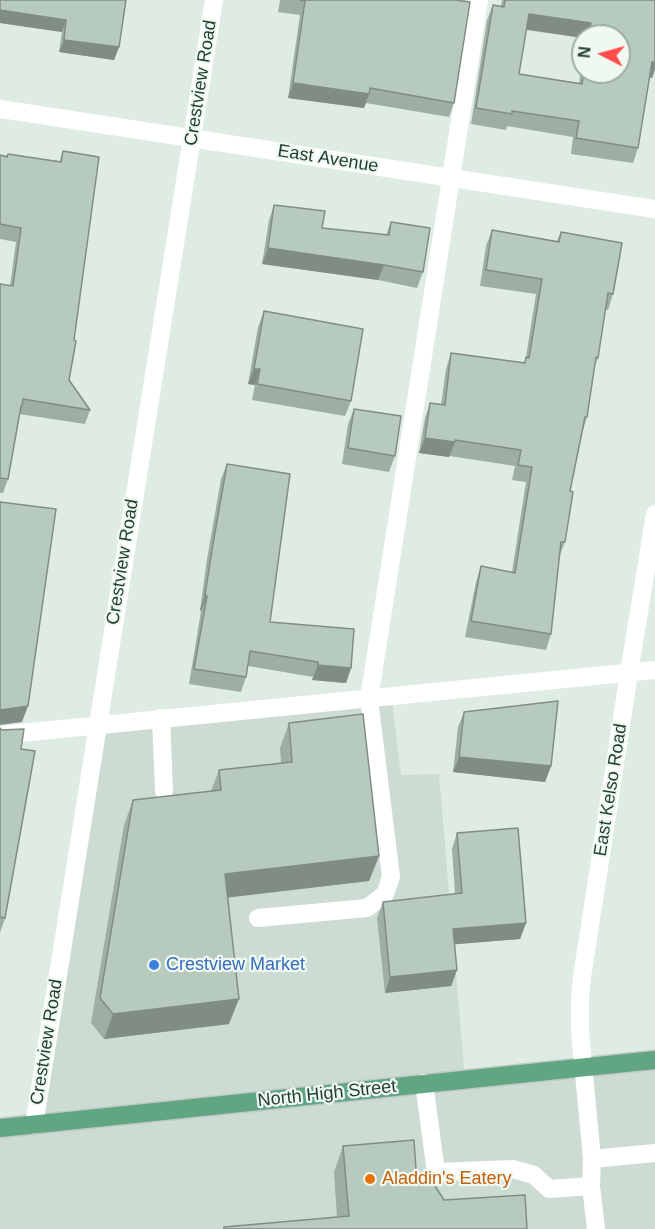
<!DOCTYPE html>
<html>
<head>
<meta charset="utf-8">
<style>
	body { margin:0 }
	#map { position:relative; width:655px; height:1229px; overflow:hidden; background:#dfece3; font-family:Arial,sans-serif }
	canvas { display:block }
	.north { position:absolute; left:571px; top:24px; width:60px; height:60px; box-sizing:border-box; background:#f0f8f2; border:2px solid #9caea4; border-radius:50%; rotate:276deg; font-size:16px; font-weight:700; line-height:24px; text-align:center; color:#1f3e2e }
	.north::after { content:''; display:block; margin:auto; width:21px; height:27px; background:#fe4c4b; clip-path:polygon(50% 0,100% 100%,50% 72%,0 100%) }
</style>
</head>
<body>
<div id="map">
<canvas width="655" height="1229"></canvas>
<div class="north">N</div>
</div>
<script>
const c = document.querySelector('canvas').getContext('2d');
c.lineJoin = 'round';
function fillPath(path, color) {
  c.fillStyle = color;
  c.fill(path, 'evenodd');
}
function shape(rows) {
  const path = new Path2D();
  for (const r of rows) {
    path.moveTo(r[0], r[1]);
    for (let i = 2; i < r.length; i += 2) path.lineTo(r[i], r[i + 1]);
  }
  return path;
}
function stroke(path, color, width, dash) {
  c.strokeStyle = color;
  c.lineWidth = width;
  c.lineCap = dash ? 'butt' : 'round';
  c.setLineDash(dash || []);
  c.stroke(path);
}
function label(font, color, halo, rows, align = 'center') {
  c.font = font + ' Arial,sans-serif';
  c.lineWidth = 4.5;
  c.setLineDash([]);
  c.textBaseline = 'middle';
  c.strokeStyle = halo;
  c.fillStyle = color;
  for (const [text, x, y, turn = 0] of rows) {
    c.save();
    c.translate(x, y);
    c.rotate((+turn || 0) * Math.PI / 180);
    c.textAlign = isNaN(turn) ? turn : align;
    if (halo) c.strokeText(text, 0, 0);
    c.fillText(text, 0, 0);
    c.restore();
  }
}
fillPath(shape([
	[391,692,401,775,439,774,465,1080,655,1063,655,1229,0,1229,0,1117,43,1112,92,731]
]), '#cddcd2');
const major = shape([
	[0,1128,655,1060]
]);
stroke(major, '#c0c9c4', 21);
stroke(shape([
	[0,109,655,209],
	[161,718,164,791],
	[0,735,655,670],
	[258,918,367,908,385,894,391,877,369,699,479,0],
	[424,1083,436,1172,513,1169,534,1175,549,1189,591,1186],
	[34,1125,214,0],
	[592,1159,655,1153],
	[596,1229,591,1186,592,1159,580,1031,580,1000,582,977,629,673,655,514]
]), '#fff', 18);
stroke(major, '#60a683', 18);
fillPath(shape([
	[0,0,126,0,119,47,114,60,59,52,62,32,0,23],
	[280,0,456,0,454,103,449,117,366,103,364,108,288,98,300,15,278,12],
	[502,0,655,0,655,69,652,78,649,77,638,148,633,163,571,154,573,137,507,126,506,130,471,124,487,20,493,5,501,6],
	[526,30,583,38,583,36,619,36,619,72,583,72,583,55,579,83,519,74],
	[63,151,69,380,90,410,85,424,19,414,8,479,3,493,0,493,0,284,10,286,16,242,0,239,0,155,60,161],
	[274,205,322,228,386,235,391,222,423,272,417,288,378,280,262,264,269,220],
	[492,230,557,241,561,232,613,294,608,310,605,309,598,358,594,367,587,417,583,430,570,491,565,542,559,557,551,634,546,650,465,637,476,582,481,566,512,572,526,482,512,480,515,466,450,456,449,457,419,453,425,418,430,403,441,405,446,369,451,353,524,363,526,357,536,294,480,286,486,246],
	[264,311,351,401,345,416,252,400,255,385,248,384,258,327],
	[354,409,395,456,389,472,342,464,348,424],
	[227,464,270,622,351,668,346,683,312,680,313,677,248,666,246,677,241,692,189,684,201,611,200,610,207,559,221,479],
	[464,712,551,766,545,782,453,772,458,727],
	[289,723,379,856,369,881,227,897,229,1024,104,1039,91,1023,124,825,133,800,211,791,219,770,281,763,280,748],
	[0,728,21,749,5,918,0,933],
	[457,833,526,923,520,939,454,944,457,970,451,986,385,993,377,918,383,902,455,894,452,849],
	[343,1146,444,1200,527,1229,223,1229,224,1227,337,1217,334,1172]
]), '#9daea3');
fillPath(shape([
	[0,10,66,20,62,32,0,23],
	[529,14,591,23,586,36,583,36,583,38,524,29],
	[64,40,119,47,114,60,59,52],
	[652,62,655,62,655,69,652,78,646,77],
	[293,83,369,94,364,108,288,98],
	[268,248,384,265,378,280,262,264],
	[254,369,260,369,255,385,248,384],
	[425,438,455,442,449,457,419,453],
	[205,595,207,596,201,611,200,610],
	[318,665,351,668,346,683,312,680],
	[28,706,22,722,0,725,0,710],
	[459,757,551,766,545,782,453,772],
	[379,856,369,881,216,899,225,874],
	[526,923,520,939,447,945,453,929],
	[457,970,451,986,385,993,390,977],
	[239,999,229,1024,104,1039,113,1014]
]), '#808d85');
const building = shape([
	[0,0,126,0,119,47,64,40,66,20,0,10,0,0],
	[300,0,456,0,470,2,454,103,370,88,369,94,293,83,305,1,300,0],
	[505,0,655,0,655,62,652,62,638,148,576,138,579,121,512,111,512,114,476,108,493,5,504,7,505,0],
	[529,14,591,23,589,36,619,36,619,72,584,72,582,84,519,74,529,14],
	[63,151,99,157,74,340,76,341,69,380,90,410,23,399,22,406,21,406,8,479,0,478,0,284,13,286,21,228,0,224,0,155,7,157,8,154,61,162,63,151],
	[274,205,325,211,322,228,389,235,391,222,430,228,423,272,384,265,268,248,274,205],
	[492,230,559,242,561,232,622,243,613,294,608,293,598,358,596,357,587,417,585,417,570,491,573,492,565,542,561,542,551,634,471,621,481,566,515,573,532,467,518,465,521,450,455,440,455,442,425,438,430,403,445,405,451,353,525,363,526,357,529,358,542,279,486,270,492,230],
	[264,311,363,329,351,401,257,384,260,369,254,369,264,311],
	[354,409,401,416,395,456,348,448,354,409],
	[227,464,290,474,270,622,354,629,351,668,318,665,318,662,250,651,246,677,194,669,207,596,205,595,213,544,227,464],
	[0,502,56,509,28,706,0,710,0,502],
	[558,701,551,766,459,757,464,712,558,701],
	[363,714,379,856,225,874,239,999,113,1014,100,998,133,800,221,790,219,770,292,762,289,723,363,714],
	[0,728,2,730,24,729,21,749,35,751,5,918,0,917,0,728],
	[518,828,526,923,453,929,457,970,390,977,383,902,462,893,457,833,518,828],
	[414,1140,417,1185,433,1183,444,1200,525,1195,527,1229,224,1229,224,1227,349,1216,343,1146,414,1140]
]);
fillPath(building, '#b7cabe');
stroke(building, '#808d85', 1.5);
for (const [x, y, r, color] of [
	[154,965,6,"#3f7fe0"],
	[370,1179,6,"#e8710a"]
]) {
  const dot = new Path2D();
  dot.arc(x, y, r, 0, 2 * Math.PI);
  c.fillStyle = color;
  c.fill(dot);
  stroke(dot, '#f0f8f2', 2);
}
label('18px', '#1f3e2e', '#f0f8f2', [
	["Crestview Road",201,83,-81],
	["East Avenue",328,159,9],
	["Crestview Road",123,562,-81],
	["East Kelso Road",611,790,-81],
	["Crestview Road",47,1042,-81],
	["North High Street",327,1094,-6]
]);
label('18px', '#366cbe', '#f0f8f2', [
	["Crestview Market",166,965]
], 'left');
label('18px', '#c56008', '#f0f8f2', [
	["Aladdin's Eatery",382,1179]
], 'left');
</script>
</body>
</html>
